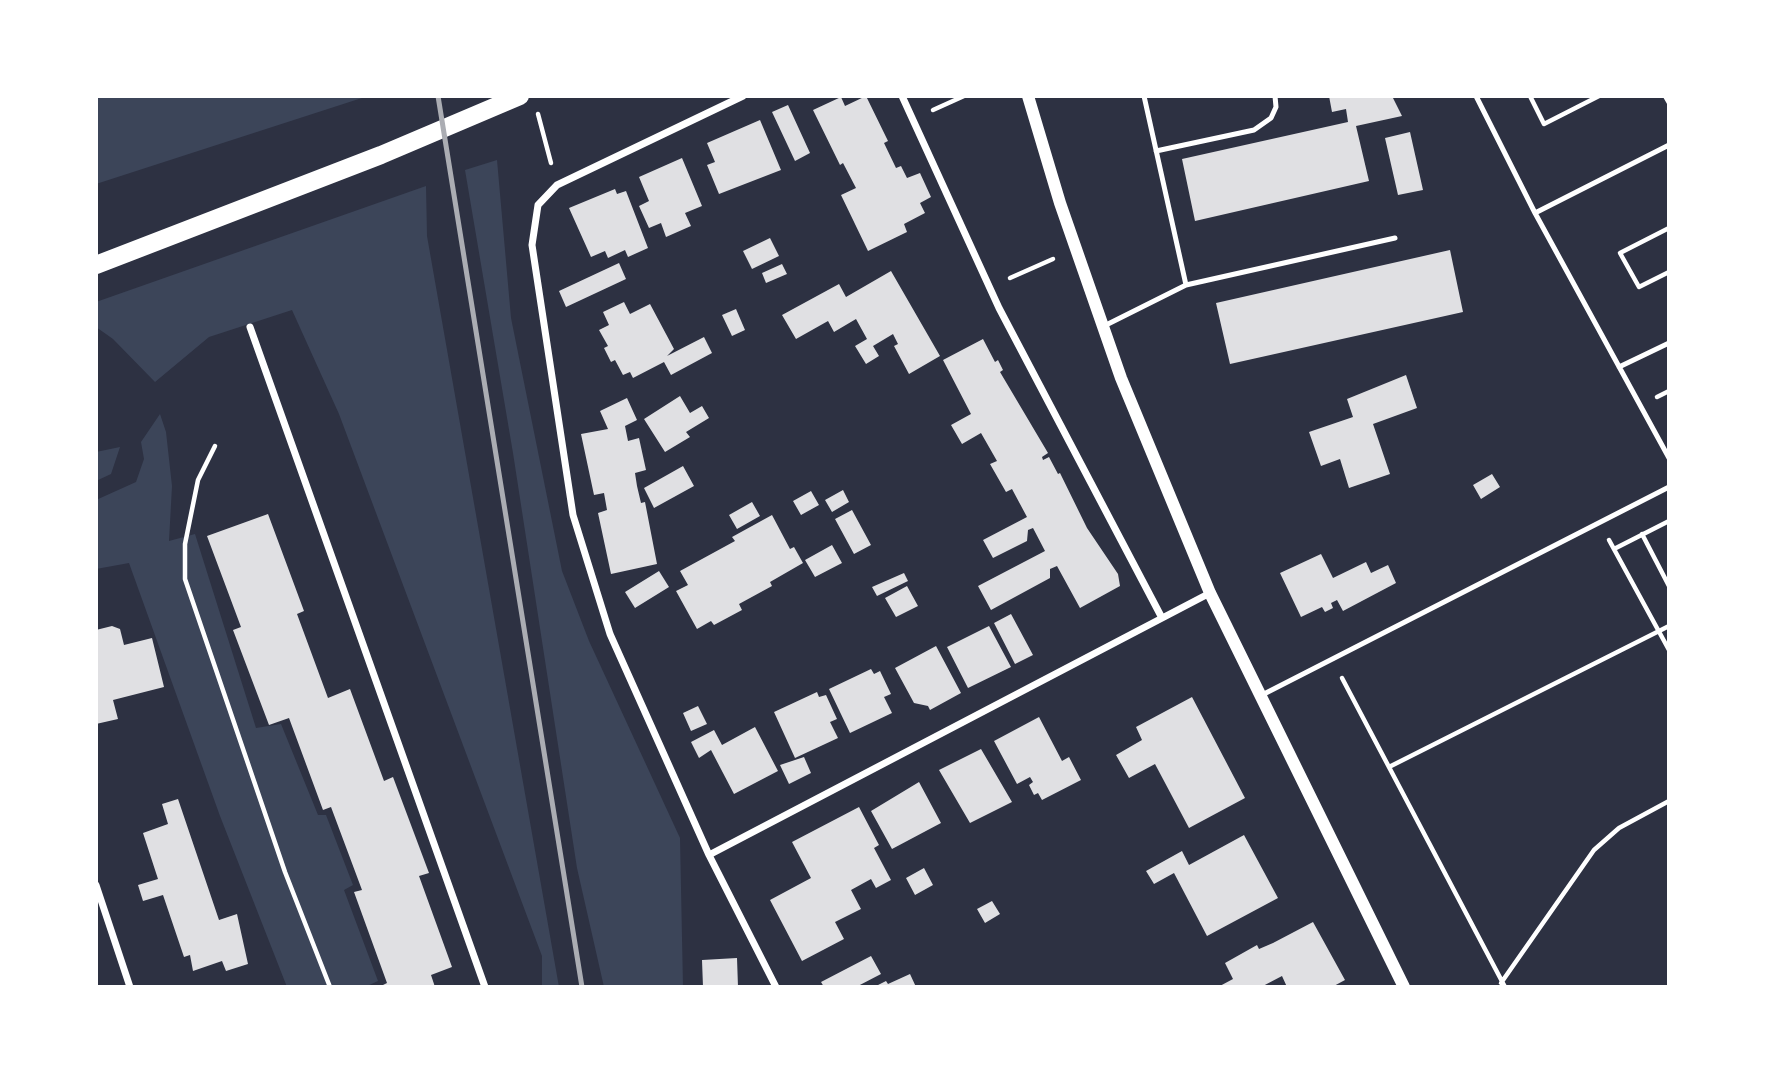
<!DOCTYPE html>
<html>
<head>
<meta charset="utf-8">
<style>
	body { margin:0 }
	#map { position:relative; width:1765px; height:1083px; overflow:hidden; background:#2d3142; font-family:Lora,serif }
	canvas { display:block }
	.frame { position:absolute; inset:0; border:98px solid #fff; pointer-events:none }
</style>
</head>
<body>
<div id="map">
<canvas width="1765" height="1083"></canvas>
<div class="frame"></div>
</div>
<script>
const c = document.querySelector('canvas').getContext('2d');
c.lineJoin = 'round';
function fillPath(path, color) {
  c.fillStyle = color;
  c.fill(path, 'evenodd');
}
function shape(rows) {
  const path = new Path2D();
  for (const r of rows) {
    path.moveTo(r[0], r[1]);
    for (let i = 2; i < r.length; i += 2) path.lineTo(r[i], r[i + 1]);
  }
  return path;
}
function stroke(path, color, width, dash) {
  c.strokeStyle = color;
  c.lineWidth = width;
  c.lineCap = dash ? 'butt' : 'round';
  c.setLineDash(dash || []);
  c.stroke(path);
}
fillPath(shape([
	[96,96,368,96,96,184],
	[497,160,511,318,562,571,589,641,680,838,683,987,604,987,577,868,513,453,465,170],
	[426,186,427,236,559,987,542,987,542,956,339,414,292,310,209,337,155,382,113,339,96,327,96,302],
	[160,414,166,432,172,486,169,541,195,534,256,728,281,724,318,815,326,815,353,885,344,890,378,981,365,987,287,987,220,816,129,563,96,569,96,500,136,482,144,459,141,442],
	[120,447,111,474,96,481,96,452]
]), '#3c4559');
fillPath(shape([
	[866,96,888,141,884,143,896,168,901,166,907,178,920,173,931,197,920,203,925,213,904,224,907,232,868,251,841,195,856,188,843,163,840,165,813,110,841,97,845,106],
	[1329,96,1392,96,1402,116,1356,126,1369,181,1195,221,1182,159,1348,122,1346,109,1332,112],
	[788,105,810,153,795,161,772,112],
	[760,120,781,170,719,194,707,165,715,162,707,143],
	[1410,132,1423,190,1398,195,1385,138],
	[682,158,702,206,685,213,691,226,666,237,661,223,649,228,639,206,649,201,639,177],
	[615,189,617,194,626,191,648,248,628,257,625,250,608,258,605,251,591,257,569,208],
	[770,238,779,256,752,269,743,251],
	[1450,250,1463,312,1230,364,1216,303],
	[619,263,626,279,566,307,559,291],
	[782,264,787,274,766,283,762,273],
	[891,271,940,356,909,374,894,346,898,344,893,334,873,346,879,356,866,364,855,346,867,339,856,319,834,332,828,321,796,339,782,315,839,284,846,297],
	[624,302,630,314,650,304,674,349,667,356,704,337,712,353,671,375,664,362,633,378,630,372,623,375,615,360,611,362,604,348,608,346,599,330,609,325,603,312],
	[736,309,745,330,732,336,722,315],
	[983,339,995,362,998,360,1003,370,1000,372,1048,453,1042,457,1043,460,1049,457,1058,474,1060,473,1087,528,1118,574,1120,586,1080,608,1057,566,1050,569,1050,578,991,610,978,586,1045,551,1033,528,1028,530,1027,541,993,558,983,540,1027,517,1012,489,1006,492,990,464,997,461,981,433,962,444,951,425,971,414,943,360],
	[1406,375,1417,408,1373,424,1390,474,1349,488,1340,459,1321,466,1309,432,1353,417,1347,399],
	[680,396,690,413,702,406,709,418,686,432,690,437,665,452,644,419],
	[627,398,637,420,625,426,628,441,639,438,646,470,635,473,637,486,641,503,645,502,657,564,611,574,598,513,607,510,604,493,594,495,581,434,608,429,600,411],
	[683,466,694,486,654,508,644,488],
	[1492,474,1500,487,1481,499,1473,485],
	[843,490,849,502,832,512,825,500],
	[811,491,819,505,801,515,793,501],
	[752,502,760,516,737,529,729,515],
	[852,510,871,545,854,554,835,519],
	[268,514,304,611,297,614,328,698,350,689,384,781,393,777,429,873,419,876,452,967,431,975,435,987,379,987,387,983,354,892,362,890,331,807,323,810,289,718,269,725,233,630,241,627,207,536],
	[772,515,790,549,794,547,803,563,770,582,772,586,739,604,742,610,714,625,711,621,697,629,676,591,688,585,680,571,735,541,732,537],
	[832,545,842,563,815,577,805,560],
	[1321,554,1333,578,1366,562,1371,573,1388,565,1396,583,1343,611,1337,600,1331,603,1333,608,1325,612,1322,607,1301,617,1280,573],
	[659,571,669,587,635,608,625,592],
	[904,573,908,581,877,596,872,587],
	[907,586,918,606,896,617,885,598],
	[1011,614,1033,655,1015,664,994,623],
	[112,626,120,629,124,645,152,638,164,687,113,700,118,719,96,724,96,630],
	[989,626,1011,667,968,688,947,647],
	[936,646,961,693,930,710,928,706,914,703,895,668],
	[871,669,874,674,880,671,891,694,884,697,892,713,850,733,829,689],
	[817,692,819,697,826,695,837,719,830,722,838,738,795,758,774,712],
	[1192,697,1245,798,1189,828,1155,764,1129,778,1116,755,1142,740,1136,727],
	[698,706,707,724,691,731,683,713],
	[1039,717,1062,761,1069,757,1081,780,1042,800,1038,793,1034,795,1029,785,1033,782,1030,777,1017,784,994,741],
	[755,727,778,771,734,794,711,750,699,758,691,742,714,730,722,745],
	[981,749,1012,802,970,823,939,770],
	[804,757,811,773,789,784,780,765],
	[919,782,941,823,892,849,871,811],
	[178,799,219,920,237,914,248,964,226,971,222,961,193,971,190,955,184,957,163,895,143,901,138,885,158,879,143,833,168,824,162,804],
	[859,807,879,845,874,848,891,880,876,888,871,879,851,890,861,909,835,922,844,939,802,961,770,900,811,878,792,842],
	[1244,835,1278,898,1207,936,1174,873,1154,884,1146,871,1182,851,1189,865],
	[924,868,933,885,915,895,906,878],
	[992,901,1000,914,985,923,977,909],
	[1313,922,1345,980,1332,987,1287,987,1282,976,1261,987,1218,987,1233,979,1225,963,1257,945,1259,949,1273,943],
	[871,956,881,974,856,987,824,987,821,982],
	[737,958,738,987,703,987,702,960],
	[910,974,916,987,874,987,886,981,888,984]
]), '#e0e0e3');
stroke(shape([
	[1530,96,1544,124,1599,96],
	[1665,96,1669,103],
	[933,110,964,96],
	[538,114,551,163],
	[1669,228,1620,253,1639,287,1669,272],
	[1010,278,1053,259],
	[1657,397,1669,391],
	[215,446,198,480,185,544,185,579,285,872,330,987],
	[1642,534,1669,586],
	[1609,540,1669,650],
	[1614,549,1669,521],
	[1342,678,1505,987],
	[1389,767,1669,626],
	[1501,983,1594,850,1619,828,1669,801]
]), '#fff', 4.5);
stroke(shape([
	[1144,96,1186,285,1395,238],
	[1476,96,1535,213,1669,458],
	[1156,151,1254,130,1271,118,1276,107,1275,96],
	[1535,213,1669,145],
	[1104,326,1186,285],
	[1619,367,1669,343],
	[1260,696,1669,487]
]), '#fff', 5);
stroke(shape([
	[743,96,557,185,538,205,532,245,573,515,610,634,709,855,776,987],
	[902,96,999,308,1162,618],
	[250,327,485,987],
	[709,855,1210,593],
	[96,885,130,987]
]), '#fff', 7);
stroke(shape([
	[1028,96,1060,203,1121,378,1210,593,1404,987]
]), '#fff', 12);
stroke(shape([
	[96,265,381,155,520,96]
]), '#fff', 18);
stroke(shape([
	[438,96,582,987]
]), '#abadb3', 5);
</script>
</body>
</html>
